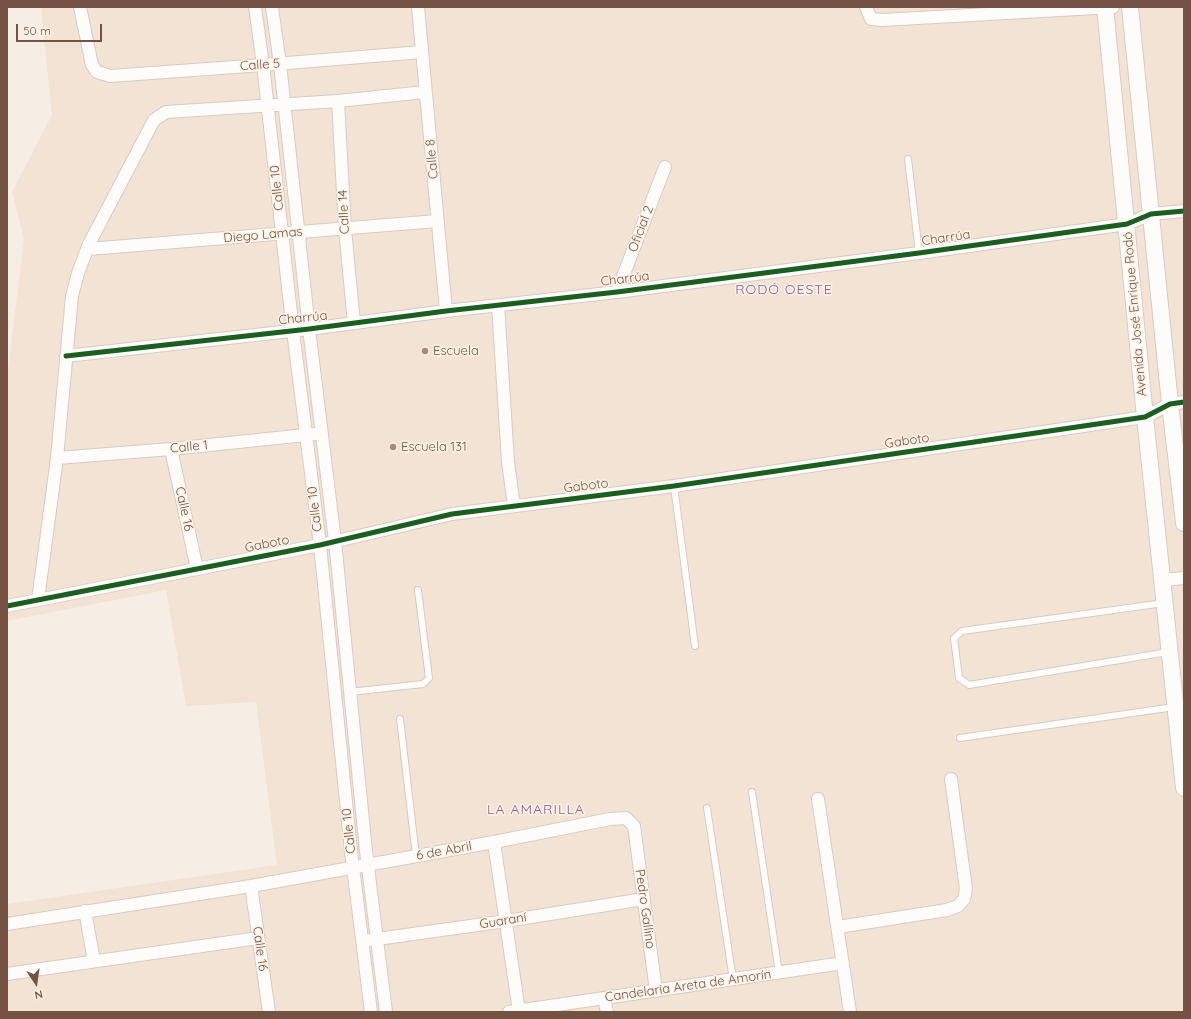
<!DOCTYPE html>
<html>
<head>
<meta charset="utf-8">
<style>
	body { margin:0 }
	#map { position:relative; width:1191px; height:1019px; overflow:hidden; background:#f6eee5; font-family:Quicksand,sans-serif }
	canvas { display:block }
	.frame { position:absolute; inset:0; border:8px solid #765244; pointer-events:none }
	.north { position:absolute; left:16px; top:963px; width:40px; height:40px; -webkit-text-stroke:3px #fff3e6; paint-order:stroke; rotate:167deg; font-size:11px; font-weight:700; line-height:16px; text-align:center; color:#765244 }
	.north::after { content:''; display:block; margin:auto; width:14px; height:18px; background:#765244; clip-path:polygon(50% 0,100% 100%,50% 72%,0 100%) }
	.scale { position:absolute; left:16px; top:24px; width:86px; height:18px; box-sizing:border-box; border:2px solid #765244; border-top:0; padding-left:5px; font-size:12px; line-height:14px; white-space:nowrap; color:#765244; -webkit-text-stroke:3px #fff3e6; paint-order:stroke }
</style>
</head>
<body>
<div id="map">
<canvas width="1191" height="1019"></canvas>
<div class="frame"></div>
<div class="north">N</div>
<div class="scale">50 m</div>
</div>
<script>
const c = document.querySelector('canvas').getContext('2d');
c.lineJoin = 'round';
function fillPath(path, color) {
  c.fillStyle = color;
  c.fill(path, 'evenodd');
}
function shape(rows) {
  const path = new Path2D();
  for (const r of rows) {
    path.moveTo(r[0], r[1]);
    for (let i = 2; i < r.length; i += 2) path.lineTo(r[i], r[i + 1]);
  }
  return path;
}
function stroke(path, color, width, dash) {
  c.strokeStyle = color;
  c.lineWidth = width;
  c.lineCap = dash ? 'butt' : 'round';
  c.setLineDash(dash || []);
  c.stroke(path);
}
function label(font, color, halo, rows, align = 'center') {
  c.font = font + ' Quicksand,sans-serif';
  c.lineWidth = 3;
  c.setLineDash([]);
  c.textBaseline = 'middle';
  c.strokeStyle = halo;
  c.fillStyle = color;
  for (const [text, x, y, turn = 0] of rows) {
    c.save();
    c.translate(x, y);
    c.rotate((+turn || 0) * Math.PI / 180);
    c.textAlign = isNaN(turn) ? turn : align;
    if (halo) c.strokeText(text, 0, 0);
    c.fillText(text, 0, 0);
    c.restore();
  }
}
fillPath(shape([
	[41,7,1184,7,1184,1012,7,1012,7,904,277,865,256,702,186,706,166,590,7,621,7,377,24,239,12,192,52,115]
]), '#f3e3d4');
const service = shape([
	[908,159,919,253],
	[674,486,695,646],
	[1164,603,962,631,954,638,959,678,969,685,1168,652],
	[350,692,423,684,429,678,418,590],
	[400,719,416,856],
	[960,738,1174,707],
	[752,792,779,973],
	[707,808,733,980]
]);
const minor = shape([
	[80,7,92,65,97,72,110,76,263,65,422,52],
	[255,7,263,65,293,331,320,545,351,851,371,1012],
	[272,7,280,64,309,329,335,541,366,851,386,1012],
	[418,7,446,311],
	[866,7,871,19,882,20,1113,7],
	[338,101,345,229,354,323],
	[88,249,437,221],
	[617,292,665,167],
	[498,305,508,462,514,506],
	[66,356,309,329,446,311,617,292,919,253,1127,224,1151,214,1184,211],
	[171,449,197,569],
	[57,458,171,449,315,434],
	[1163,580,1184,578],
	[38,600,57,458,72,296,78,273,89,244,154,120,166,112,338,101,425,92],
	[7,606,320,545,452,514,674,486,1145,417,1170,404,1184,402],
	[818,799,850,1012],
	[494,842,519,1011],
	[251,886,269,1012],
	[85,911,94,961],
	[7,924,251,886,494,842,610,819,626,818,634,826,656,991],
	[838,927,947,910,958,906,964,899,966,889,951,779],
	[370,940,506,921,644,899],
	[7,974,258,938],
	[604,999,607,1012],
	[509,1012,843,963]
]);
const tertiary = shape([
	[1105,7,1145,417,1184,788],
	[1130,7,1170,404,1184,523]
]);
stroke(service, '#d8cbc3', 8);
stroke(minor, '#d8cbc3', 14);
stroke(tertiary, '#d8cbc3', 18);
stroke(service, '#fefcfb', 6);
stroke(minor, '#fefcfb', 12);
stroke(tertiary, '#fefcfb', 16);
stroke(shape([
	[66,356,309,329,446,311,617,292,919,253,1127,224,1151,214,1184,211],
	[7,606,320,545,452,514,674,486,1145,417,1170,404,1184,402]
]), '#1b5e20', 5);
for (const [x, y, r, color] of [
	[425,351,4,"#a3897c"],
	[393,447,4,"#a3897c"]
]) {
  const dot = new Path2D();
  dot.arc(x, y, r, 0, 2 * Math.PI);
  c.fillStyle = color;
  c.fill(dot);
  stroke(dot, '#fff3e6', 1.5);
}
label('13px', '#765244', '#fff3e6', [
	["Calle 5",260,65,-4],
	["Calle 8",432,159,-95],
	["Calle 10",277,188,-96],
	["Calle 14",344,212,-93],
	["Oficial 2",641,229,-69],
	["Diego Lamas",263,235,-5],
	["Charrúa",946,238,-8],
	["Charrúa",625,279,-7],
	["Avenida José Enrique Rodó",1135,314,-95],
	["Charrúa",303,318,-6],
	["Gaboto",907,441,-8],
	["Calle 1",189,447,-6],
	["Gaboto",586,486,-7],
	["Calle 16",184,509,78],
	["Calle 10",315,509,-97],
	["Gaboto",267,544,-11],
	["Calle 10",349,831,-96],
	["6 de Abril",444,851,-10],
	["Pedro Gallino",645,909,82],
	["Guaraní",503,921,-9],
	["Calle 16",260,949,82],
	["Candelaria Areta de Amorín",688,986,-8]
]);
label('13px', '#765244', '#fff3e6', [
	["Escuela",433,351],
	["Escuela 131",401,447]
], 'left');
c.letterSpacing = '1px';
label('14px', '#825f9a', '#fff3e6', [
	["RODÓ OESTE",784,290],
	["LA AMARILLA",536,810]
]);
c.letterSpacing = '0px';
</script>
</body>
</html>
